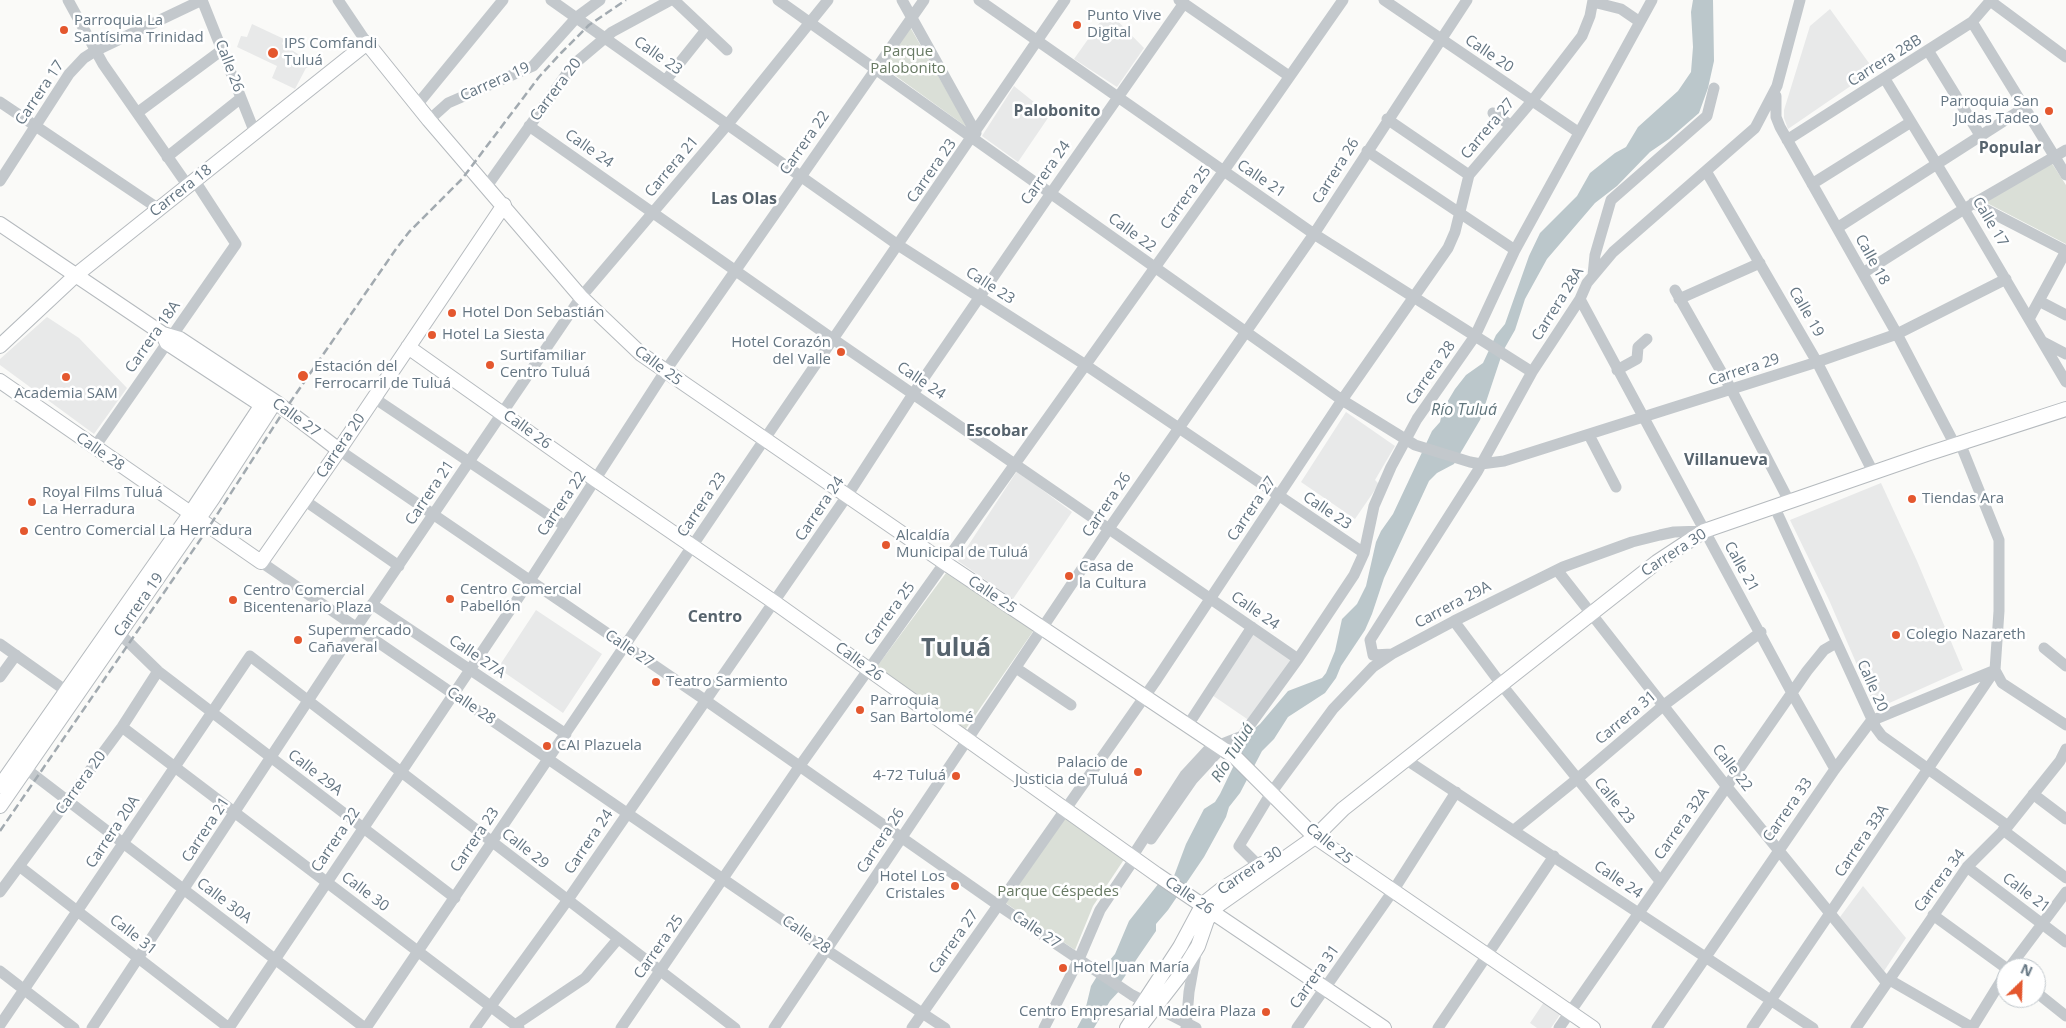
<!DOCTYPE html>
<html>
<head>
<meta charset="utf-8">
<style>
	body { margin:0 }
	#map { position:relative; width:2066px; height:1028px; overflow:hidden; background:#fafaf8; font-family:"Open Sans",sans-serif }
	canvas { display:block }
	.north { position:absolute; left:1996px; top:958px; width:50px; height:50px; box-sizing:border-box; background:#fff; border:1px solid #c1c8cd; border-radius:50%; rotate:24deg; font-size:14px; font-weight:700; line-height:20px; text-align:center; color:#657683 }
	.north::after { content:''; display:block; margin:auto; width:18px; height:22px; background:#e4572e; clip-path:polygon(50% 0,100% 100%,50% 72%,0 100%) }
</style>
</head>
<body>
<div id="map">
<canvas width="2066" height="1028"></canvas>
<div class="north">N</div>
</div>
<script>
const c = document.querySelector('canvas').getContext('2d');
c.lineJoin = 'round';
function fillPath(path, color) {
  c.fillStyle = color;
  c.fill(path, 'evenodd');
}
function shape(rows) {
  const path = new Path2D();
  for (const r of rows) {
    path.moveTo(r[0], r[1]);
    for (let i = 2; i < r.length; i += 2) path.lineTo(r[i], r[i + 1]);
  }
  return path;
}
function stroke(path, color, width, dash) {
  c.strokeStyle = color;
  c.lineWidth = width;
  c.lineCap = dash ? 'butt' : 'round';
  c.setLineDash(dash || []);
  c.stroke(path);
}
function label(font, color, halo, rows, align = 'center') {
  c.font = font + ' "Open Sans",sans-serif';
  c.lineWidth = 5;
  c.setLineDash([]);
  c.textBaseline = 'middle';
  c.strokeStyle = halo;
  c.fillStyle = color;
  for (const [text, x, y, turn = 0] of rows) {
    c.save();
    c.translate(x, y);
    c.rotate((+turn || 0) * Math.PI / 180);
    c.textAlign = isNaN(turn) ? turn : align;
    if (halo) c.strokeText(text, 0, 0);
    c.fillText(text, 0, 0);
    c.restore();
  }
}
fillPath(shape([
	[1830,9,1874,70,1788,129,1784,118,1784,110,1810,26],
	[1108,11,1144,48,1117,87,1074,59],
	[252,24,284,39,282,44,306,59,310,67,306,68,295,89,272,78,277,66,237,47,241,36,247,37],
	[1014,86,1050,115,1018,162,982,136],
	[47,317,79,338,127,388,94,434,0,365,0,359],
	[1346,412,1395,446,1375,480,1379,484,1355,519,1301,482],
	[1017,471,1072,512,1013,599,958,561],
	[1881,483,1917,561,1963,670,1876,709,1829,600,1790,520],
	[536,610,602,654,563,713,498,668],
	[1254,634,1292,660,1250,721,1212,695],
	[1863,886,1906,938,1884,971,1840,917],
	[1544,1002,1561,1013,1551,1028,1537,1028,1530,1023]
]), '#e8e9e9');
fillPath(shape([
	[910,27,968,128,882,66],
	[2051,162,2066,185,2066,244,1985,202],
	[946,573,1034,630,965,730,876,668],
	[1066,816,1125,858,1093,906,1075,950,1004,902]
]), '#dadfd7');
fillPath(shape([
	[1693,0,1713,0,1714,61,1708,88,1699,113,1669,139,1650,152,1617,186,1595,203,1547,259,1525,299,1515,330,1503,351,1480,420,1454,464,1437,473,1429,481,1384,578,1372,614,1365,630,1341,666,1336,678,1325,693,1288,717,1274,739,1262,751,1240,793,1229,807,1226,817,1204,857,1168,910,1156,924,1156,931,1121,982,1122,988,1110,1001,1094,1028,1077,1028,1084,1015,1091,986,1099,973,1115,954,1129,921,1159,883,1174,876,1186,844,1204,809,1215,802,1220,794,1250,732,1260,724,1288,691,1322,678,1326,673,1335,651,1342,619,1357,604,1366,586,1376,542,1381,531,1393,514,1432,431,1440,422,1443,409,1455,389,1466,375,1483,363,1496,335,1505,324,1529,256,1540,233,1577,196,1590,173,1615,153,1626,147,1638,127,1678,91,1691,72,1693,47,1691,12]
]), '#bbc7cb');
const major = shape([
	[0,224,163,334,180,339,277,403,339,450],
	[163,335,167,343,269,410],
	[0,346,76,275,367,43,429,120,581,297,641,354,945,563,1235,757,1315,837,1593,1028],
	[408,347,596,480,774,602,1156,874,1384,1028],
	[0,381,261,562,339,450,504,205],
	[0,786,190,514,267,397],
	[0,806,213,498,275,402],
	[1127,1028,1180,947,1203,904,1222,889,1262,864],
	[1139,1028,1180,975,1198,946,1207,920,1217,906,1315,837,1343,809,1657,562,1704,531,1927,454,2066,409]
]);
stroke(major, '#b5babe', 16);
stroke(shape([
	[68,0,103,64,188,186],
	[338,0,367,43],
	[551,0,898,245,1084,364,1364,553],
	[674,0,727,50],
	[778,0,1342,400,1415,445,1470,462,1481,464,1504,461,1817,362,1897,334,2006,279],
	[902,0,976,133],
	[979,0,1314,234,1532,372],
	[1179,0,1289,76],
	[1384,0,1578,132],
	[1989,0,2066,57],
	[1593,2,1621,9,1640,22],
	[1972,22,2066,175],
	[1929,52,1980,135],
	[1885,79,1964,209,2066,382],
	[666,80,706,30],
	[1776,96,1776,117,1780,127,1897,334,1955,445],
	[0,102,159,209],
	[417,105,503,0],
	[137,113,222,50],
	[1493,113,1510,125],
	[1387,119,1469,175],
	[429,120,448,103,533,66,577,17,600,0],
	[529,126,833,339,1298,659],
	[1787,140,1972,22,1991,0],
	[1367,151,1515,250],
	[167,157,241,98],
	[1706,171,1817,362,1873,472],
	[0,181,69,74,84,58,95,51,202,0,255,133],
	[1812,184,1911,122],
	[487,186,573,65,612,32,671,0],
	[1973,203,2066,251],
	[1837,228,2024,108],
	[1863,273,1964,209,2066,150],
	[1593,275,1595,255,1611,200,1707,116,1714,88],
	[1675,290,1731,389,1789,501],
	[1580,299,1793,695,1835,769],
	[1679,299,1760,263],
	[2039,301,2066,315],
	[2029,319,2066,251],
	[2043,342,2066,354],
	[1617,370,1637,359,1638,347,1647,339],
	[374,398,565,526],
	[1589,435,1616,487],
	[94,448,236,244,195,181],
	[339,450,705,700,998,905,1132,995,1196,1028],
	[304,500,399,566],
	[1774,506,1876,728,1882,736,2008,826],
	[261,562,828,951,945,1028],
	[1557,570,1727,787,1886,982],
	[372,604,566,734],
	[1454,621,1501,684,1660,881],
	[120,634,158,671,455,898],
	[0,644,72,695],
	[2044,648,2066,666],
	[1392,654,1373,655,1370,640,1477,472,1532,372,1580,299,1587,283,1613,252,1755,128,1777,86,1800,0],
	[1016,668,1071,705],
	[1995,670,2002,683,2066,725],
	[0,677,16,655],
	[1188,725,1252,627],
	[122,727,519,1028],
	[1405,759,1813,1028],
	[21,765,365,1028],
	[2033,794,2066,819],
	[1514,830,1577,779,1664,705,1761,632],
	[2003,830,2066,878],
	[1151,839,1192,780,1216,754,1220,747],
	[1131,864,1132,857,1185,775,1209,749,1242,736,1298,659,1354,575,1364,553,1374,506,1391,467,1417,419,1475,336,1515,250,1652,0],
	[19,866,229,1028,529,582,664,373,924,0],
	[1259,866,1239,846,1271,793,1333,709,1373,667,1392,654,1454,621,1563,567,1632,542,1660,535,1674,532,1704,531],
	[1967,867,2066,942],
	[0,892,122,727,158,671],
	[1933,915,2006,968],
	[2009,968,2066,892],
	[0,971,74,1028],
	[1888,979,1973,1028],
	[2036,992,2066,1016],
	[0,1025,250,656,735,1028],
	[515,1025,585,978,618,939],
	[92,1028,356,628,581,297,728,124,828,0],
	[366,1028,764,440,1065,0],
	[475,1028,567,901,847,496,913,394,1051,193,1184,3],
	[621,1028,799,767,1223,172,1343,0],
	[774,1028,1108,530,1314,234,1467,0],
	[912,1028,1157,679,1342,400,1448,248,1455,232,1469,175,1532,101,1582,36,1590,16,1593,0],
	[1044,1028,1079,959,1100,910,1131,864,1136,861],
	[1186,1028,1189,992,1196,953],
	[1297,1028,1393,891,1456,792],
	[1438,1028,1554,856],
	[1559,1028,1807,671,1824,650,1836,643],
	[1657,1028,1835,769,1871,721,1995,670],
	[1752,1028,1995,670,1999,611,1999,540,1960,443],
	[1856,1028,1967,867,2008,826,2060,761,2066,749],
	[1972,1028,2006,973]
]), '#c3c8cc', 11);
stroke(major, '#fff', 14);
stroke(shape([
	[0,831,209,527,280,417,396,249,409,232,462,179,539,77,561,53,589,25,626,0]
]), '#a2aab0', 2.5, [8, 4]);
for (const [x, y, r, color] of [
	[1077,25,5,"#e4572e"],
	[64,30,5,"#e4572e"],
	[273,53,6,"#e4572e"],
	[2049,111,5,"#e4572e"],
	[452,313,5,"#e4572e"],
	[432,335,5,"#e4572e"],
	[841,352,5,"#e4572e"],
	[490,365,5,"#e4572e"],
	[303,376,6,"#e4572e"],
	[66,377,5,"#e4572e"],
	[1912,499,5,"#e4572e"],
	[32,502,5,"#e4572e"],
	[24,531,5,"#e4572e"],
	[886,545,5,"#e4572e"],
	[1069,576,5,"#e4572e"],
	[450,599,5,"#e4572e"],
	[233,600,5,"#e4572e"],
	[1896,635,5,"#e4572e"],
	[298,640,5,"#e4572e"],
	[656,682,5,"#e4572e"],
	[860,710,5,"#e4572e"],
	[547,746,5,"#e4572e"],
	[1138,772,5,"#e4572e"],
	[956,776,5,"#e4572e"],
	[955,886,5,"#e4572e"],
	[1063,968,5,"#e4572e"],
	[1266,1012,5,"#e4572e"]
]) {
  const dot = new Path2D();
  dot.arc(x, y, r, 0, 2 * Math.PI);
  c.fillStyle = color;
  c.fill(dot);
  stroke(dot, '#fff', 2);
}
label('15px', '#657683', '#fff', [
	["Punto Vive",1087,16],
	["Digital",1087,33],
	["Parroquia La",74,21],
	["Santísima Trinidad",74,38],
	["IPS Comfandi",284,44],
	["Tuluá",284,61],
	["Parroquia San",2039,102,"right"],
	["Judas Tadeo",2039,119,"right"],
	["Hotel Don Sebastián",462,313],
	["Hotel La Siesta",442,335],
	["Hotel Corazón",831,343,"right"],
	["del Valle",831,360,"right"],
	["Surtifamiliar",500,356],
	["Centro Tuluá",500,373],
	["Estación del",314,367],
	["Ferrocarril de Tuluá",314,384],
	["Academia SAM",66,394,"center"],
	["Royal Films Tuluá",42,493],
	["La Herradura",42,510],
	["Tiendas Ara",1922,499],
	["Centro Comercial La Herradura",34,531],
	["Alcaldía",896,536],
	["Municipal de Tuluá",896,553],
	["Casa de",1079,567],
	["la Cultura",1079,584],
	["Centro Comercial",460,590],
	["Pabellón",460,607],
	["Centro Comercial",243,591],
	["Bicentenario Plaza",243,608],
	["Supermercado",308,631],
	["Cañaveral",308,648],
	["Colegio Nazareth",1906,635],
	["Teatro Sarmiento",666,682],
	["Parroquia",870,701],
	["San Bartolomé",870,718],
	["CAI Plazuela",557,746],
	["Palacio de",1128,763,"right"],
	["Justicia de Tuluá",1128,780,"right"],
	["4-72 Tuluá",946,776,"right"],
	["Hotel Los",945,877,"right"],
	["Cristales",945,894,"right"],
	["Hotel Juan María",1073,968],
	["Centro Empresarial Madeira Plaza",1256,1012,"right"]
], 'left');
label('15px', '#687a64', '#fff', [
	["Parque",908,52],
	["Palobonito",908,69],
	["Parque Céspedes",1058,892]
]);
label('15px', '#657683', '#fff', [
	["Calle 20",1489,54,34],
	["Calle 23",658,56,35],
	["Carrera 28B",1885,61,-32],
	["Calle 26",229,66,69],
	["Carrera 19",495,82,-24],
	["Carrera 20",556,90,-53],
	["Carrera 17",40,93,-56],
	["Carrera 27",1488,129,-50],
	["Carrera 22",805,143,-55],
	["Calle 24",589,149,35],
	["Carrera 21",672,167,-50],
	["Carrera 23",932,171,-55],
	["Carrera 26",1336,171,-58],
	["Carrera 24",1046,173,-55],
	["Calle 21",1261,179,34],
	["Carrera 18",181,191,-38],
	["Carrera 25",1186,198,-54],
	["Calle 17",1990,222,59],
	["Calle 22",1132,233,36],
	["Calle 18",1872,260,61],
	["Calle 23",990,286,33],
	["Carrera 28A",1558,304,-58],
	["Calle 19",1806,312,60],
	["Carrera 18A",153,337,-55],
	["Calle 25",658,366,37],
	["Carrera 29",1744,370,-18],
	["Carrera 28",1431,373,-55],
	["Calle 24",921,381,34],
	["Calle 27",296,418,36],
	["Calle 26",527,430,36],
	["Carrera 20",341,446,-56],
	["Calle 28",100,452,35],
	["Carrera 21",430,493,-56],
	["Carrera 22",562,504,-56],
	["Carrera 23",702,505,-56],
	["Carrera 26",1107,505,-56],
	["Carrera 24",820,509,-56],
	["Carrera 27",1252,509,-56],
	["Calle 23",1327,511,34],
	["Carrera 30",1674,553,-33],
	["Calle 21",1741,567,61],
	["Calle 25",992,595,34],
	["Carrera 19",139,605,-55],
	["Carrera 29A",1453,605,-28],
	["Calle 24",1255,611,35],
	["Carrera 25",890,614,-54],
	["Calle 27",629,649,34],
	["Calle 27A",477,657,34],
	["Calle 26",859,662,36],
	["Calle 20",1872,686,66],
	["Calle 28",471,706,34],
	["Carrera 31",1626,718,-40],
	["Calle 22",1732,768,52],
	["Calle 29A",315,773,38],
	["Carrera 20",81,783,-54],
	["Calle 23",1614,801,51],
	["Carrera 33",1788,810,-55],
	["Carrera 32A",1682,824,-55],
	["Carrera 21",206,830,-57],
	["Carrera 20A",113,832,-56],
	["Carrera 22",336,840,-56],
	["Carrera 23",475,840,-56],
	["Carrera 26",881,841,-57],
	["Carrera 33A",1862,841,-56],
	["Carrera 24",589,842,-56],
	["Calle 25",1329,844,39],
	["Calle 29",525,849,38],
	["Carrera 30",1250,871,-34],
	["Calle 24",1618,880,34],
	["Carrera 34",1940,881,-53],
	["Calle 30",365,892,37],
	["Calle 21",2026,893,37],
	["Calle 26",1189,896,34],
	["Calle 30A",224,901,37],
	["Calle 27",1036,930,34],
	["Calle 31",133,935,38],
	["Calle 28",806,935,35],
	["Carrera 27",954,942,-55],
	["Carrera 25",659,947,-55],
	["Carrera 31",1315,977,-55]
]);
label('bold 16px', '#57646e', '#fff', [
	["Palobonito",1057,111],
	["Popular",2010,148],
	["Las Olas",744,199],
	["Escobar",997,431],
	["Villanueva",1726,460],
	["Centro",715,617]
]);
label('italic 16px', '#60757c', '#fff', [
	["Río Tuluá",1464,410],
	["Río Tuluá",1233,753,-58]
]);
label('bold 25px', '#57646e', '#fff', [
	["Tuluá",956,649]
]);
</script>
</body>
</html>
